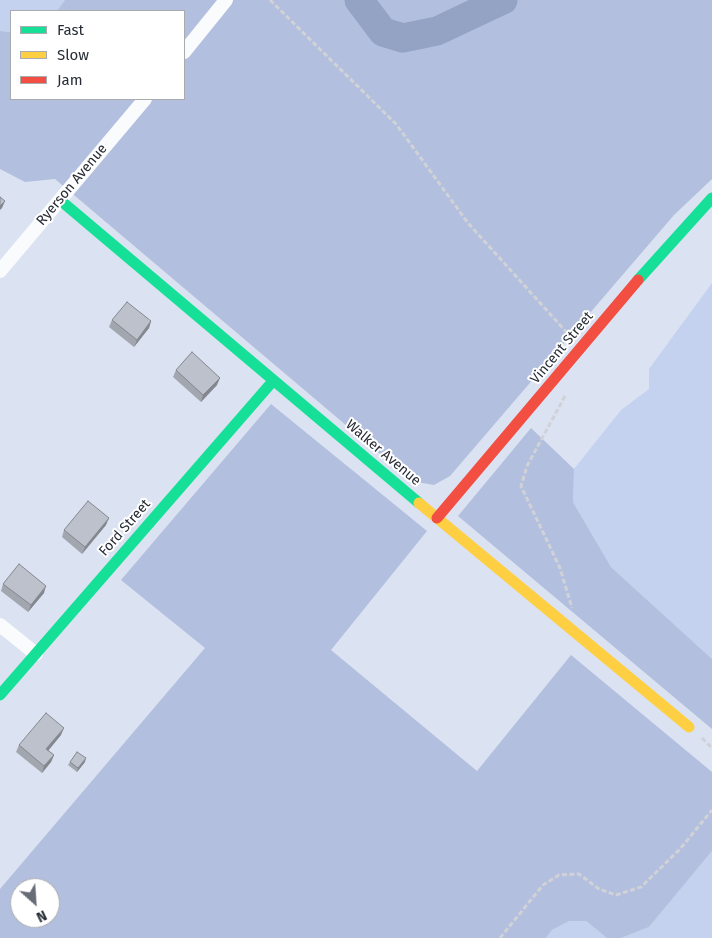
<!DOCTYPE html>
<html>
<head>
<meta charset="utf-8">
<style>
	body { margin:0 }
	#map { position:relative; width:712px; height:938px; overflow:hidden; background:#dbe2f1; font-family:"Fira Sans",sans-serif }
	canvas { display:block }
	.legend { position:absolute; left:10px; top:10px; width:175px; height:90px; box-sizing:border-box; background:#fff; border:1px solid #a9abaf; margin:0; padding:6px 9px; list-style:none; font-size:15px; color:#282c36 }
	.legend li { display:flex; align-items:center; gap:10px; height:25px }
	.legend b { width:25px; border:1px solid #a9abaf }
	.north { position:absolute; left:10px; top:878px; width:50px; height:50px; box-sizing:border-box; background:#fff; border:1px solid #a9abaf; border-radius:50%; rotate:154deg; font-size:14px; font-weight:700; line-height:20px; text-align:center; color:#282c36 }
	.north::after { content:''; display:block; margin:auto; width:18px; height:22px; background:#676c77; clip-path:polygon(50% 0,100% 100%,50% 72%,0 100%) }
</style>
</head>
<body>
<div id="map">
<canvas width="712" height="938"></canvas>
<ul class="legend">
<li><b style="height:6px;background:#16e098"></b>Fast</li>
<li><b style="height:6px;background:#ffcf43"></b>Slow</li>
<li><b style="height:6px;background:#f24e42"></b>Jam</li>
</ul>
<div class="north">N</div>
</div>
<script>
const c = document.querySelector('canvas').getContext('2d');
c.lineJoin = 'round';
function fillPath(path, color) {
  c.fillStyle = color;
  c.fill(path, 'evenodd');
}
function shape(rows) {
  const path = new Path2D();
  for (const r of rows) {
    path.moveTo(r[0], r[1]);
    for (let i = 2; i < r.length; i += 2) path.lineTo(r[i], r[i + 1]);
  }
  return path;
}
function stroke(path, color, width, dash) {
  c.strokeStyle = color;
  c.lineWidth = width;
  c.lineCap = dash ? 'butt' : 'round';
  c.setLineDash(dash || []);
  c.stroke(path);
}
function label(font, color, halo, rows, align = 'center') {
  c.font = font + ' "Fira Sans",sans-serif';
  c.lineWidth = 4;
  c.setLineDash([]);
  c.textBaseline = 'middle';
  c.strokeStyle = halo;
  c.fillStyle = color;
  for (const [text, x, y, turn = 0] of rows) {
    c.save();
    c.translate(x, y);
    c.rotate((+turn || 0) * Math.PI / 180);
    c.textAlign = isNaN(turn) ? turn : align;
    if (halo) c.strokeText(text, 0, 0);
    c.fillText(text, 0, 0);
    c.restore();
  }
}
fillPath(shape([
	[0,0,65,0,57,11,11,11,11,32,0,31],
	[712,283,712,659,611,567,573,502,574,469,621,410,649,389,649,369],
	[712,851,712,938,621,938,649,927],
	[569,921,586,921,607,938,546,938,552,930]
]), '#c4d2ef');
fillPath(shape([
	[65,0,712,0,712,179,674,215,450,476,434,485,412,481,55,179,25,182,0,169,0,31,11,32,11,99,184,99,184,11,57,11],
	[271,404,427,531,331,650,477,771,571,655,712,772,712,851,649,927,621,938,607,938,586,921,569,921,552,930,546,938,0,938,0,889,205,648,121,580],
	[20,888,50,888,50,918,20,918],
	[531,428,574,469,573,502,611,567,712,659,712,729,458,516]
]), '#b2bfde');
stroke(shape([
	[359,0,383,32,403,38,437,31,503,0]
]), '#94a2c4', 29);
stroke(shape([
	[270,0,396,124,468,223,569,335],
	[565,396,527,466,521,486,560,568,572,608],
	[702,738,712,748],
	[500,938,543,885,559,875,579,874,599,889,616,895,641,887,680,849,712,810]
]), '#d0d2d7', 3, [5, 2.5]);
stroke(shape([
	[184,52,226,0],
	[0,271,145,99],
	[0,625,36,654]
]), '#fafbfd', 14);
stroke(shape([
	[60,200,419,503],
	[638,280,712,198],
	[0,695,273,381]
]), '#16e098', 11);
stroke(shape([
	[419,503,689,727]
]), '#ffcf43', 11);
stroke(shape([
	[437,518,638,280]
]), '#f24e42', 11);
fillPath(shape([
	[112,320,151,321,149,328,134,347,109,327],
	[176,370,217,385,201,402,173,377],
	[106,525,82,554,62,537,64,530],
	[3,584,44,593,28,612,1,591],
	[61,735,48,750,54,755,51,762,42,773,16,752,19,745],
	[70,762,85,762,77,772,68,765]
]), '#a2a6af');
fillPath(shape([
	[5,201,2,208,0,210,0,206],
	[151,321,149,328,134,347,137,340],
	[220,378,217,385,201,402,203,395],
	[109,518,106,525,82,554,85,547],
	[46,586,44,593,28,612,31,605],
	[64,728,61,735,44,756,46,749],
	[54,755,51,762,42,773,44,766],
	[86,758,85,762,77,772,78,768]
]), '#84878f');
const building = shape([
	[0,197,5,201,0,206,0,197],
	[127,302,151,321,137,340,112,320,127,302],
	[192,352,220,378,203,395,176,370,192,352],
	[88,501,109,518,85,547,64,530,88,501],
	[19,564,46,586,31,605,3,584,19,564],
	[46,713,64,728,46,749,54,755,44,766,19,745,46,713],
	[77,752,86,758,78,768,70,762,77,752]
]);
fillPath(building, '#bcc1cc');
stroke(building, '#84878f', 1);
label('14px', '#282c36', '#fff', [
	["Ryerson Avenue",72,185,-50],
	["Vincent Street",562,348,-50],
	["Walker Avenue",383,453,40],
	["Ford Street",125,528,-49]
]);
</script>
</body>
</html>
